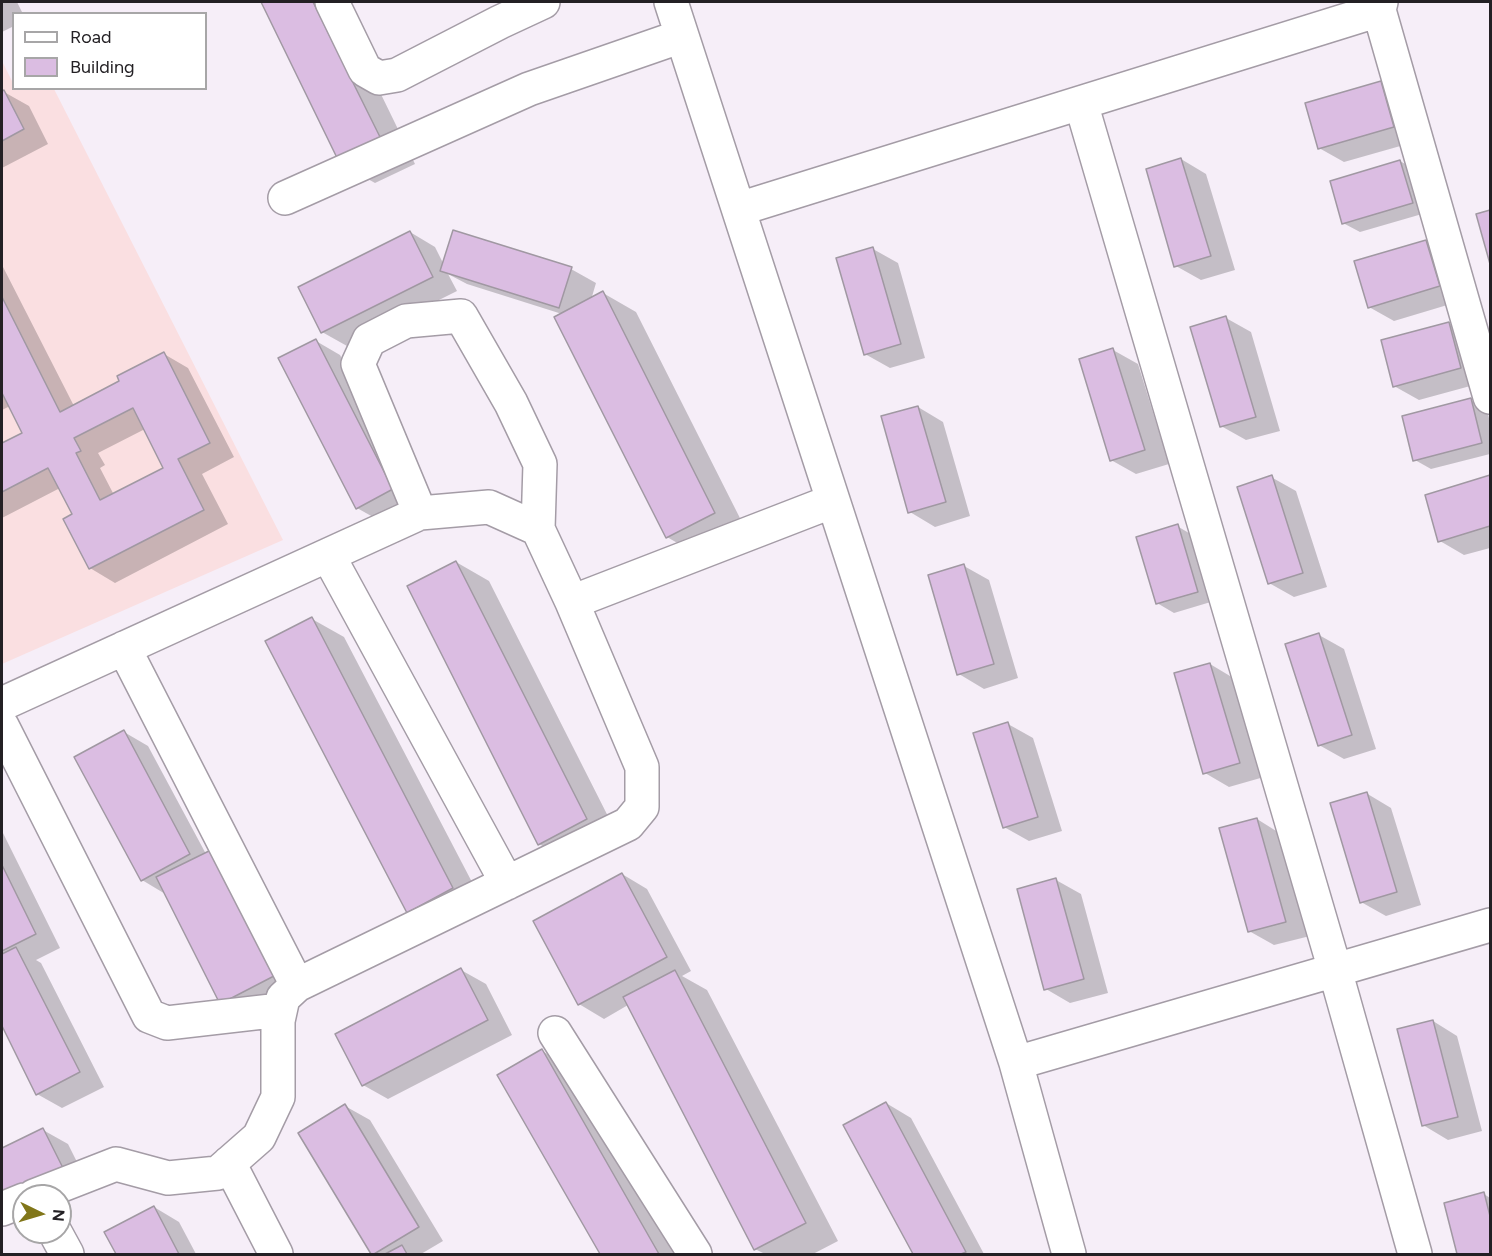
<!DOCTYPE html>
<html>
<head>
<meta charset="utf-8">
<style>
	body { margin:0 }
	#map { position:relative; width:1492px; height:1256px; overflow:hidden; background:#f6eef8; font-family:Figtree,sans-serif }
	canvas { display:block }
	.frame { position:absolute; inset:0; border:3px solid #232024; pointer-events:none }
	.legend { position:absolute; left:12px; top:12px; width:195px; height:78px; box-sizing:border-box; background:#fff; border:2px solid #a7a6a7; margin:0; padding:8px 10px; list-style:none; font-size:18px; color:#232024 }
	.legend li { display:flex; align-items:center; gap:12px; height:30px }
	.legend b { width:30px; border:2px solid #a7a6a7 }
	.north { position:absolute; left:12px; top:1184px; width:60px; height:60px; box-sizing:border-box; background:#fff; border:2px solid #a7a6a7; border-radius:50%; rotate:95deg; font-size:16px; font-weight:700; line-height:24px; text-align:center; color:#232024 }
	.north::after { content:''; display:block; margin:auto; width:21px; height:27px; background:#817619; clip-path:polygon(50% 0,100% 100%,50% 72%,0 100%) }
</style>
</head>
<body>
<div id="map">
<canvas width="1492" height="1256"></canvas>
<div class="frame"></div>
<ul class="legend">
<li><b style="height:8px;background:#fff"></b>Road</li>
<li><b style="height:16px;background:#dbbde2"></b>Building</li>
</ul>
<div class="north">N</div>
</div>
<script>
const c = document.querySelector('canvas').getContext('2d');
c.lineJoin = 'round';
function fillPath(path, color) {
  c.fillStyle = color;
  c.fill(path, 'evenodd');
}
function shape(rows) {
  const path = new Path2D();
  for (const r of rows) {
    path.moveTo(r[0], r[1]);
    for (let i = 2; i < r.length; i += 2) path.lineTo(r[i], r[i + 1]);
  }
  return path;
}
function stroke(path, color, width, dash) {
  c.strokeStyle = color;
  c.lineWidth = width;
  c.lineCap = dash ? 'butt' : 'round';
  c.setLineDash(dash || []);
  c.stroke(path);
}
fillPath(shape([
	[2,61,12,81,13,81,14,88,54,89,283,540,2,664]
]), '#fadfe1');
fillPath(shape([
	[2,2,17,2,23,14,14,14,14,26,2,32],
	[263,2,336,2,415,164,375,183,343,165],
	[1381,83,1406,97,1418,141,1344,162,1319,148],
	[4,92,29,106,48,144,2,168,2,93],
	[1181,159,1206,174,1235,270,1201,280,1176,266],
	[1400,161,1417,171,1429,212,1360,232,1343,223],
	[1490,211,1490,258,1478,215],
	[410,232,435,247,444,265,571,269,596,283,591,300,603,293,636,312,747,532,700,556,667,537,562,314,467,284,448,274,457,291,347,346,322,332],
	[1426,241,1451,256,1464,300,1394,321,1369,307],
	[873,249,898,263,925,358,890,368,865,354],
	[2,265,74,406,121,382,164,354,188,368,234,457,202,474,228,524,115,583,90,568,74,515,60,488,2,518,2,445,24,433,10,406,2,410],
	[145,429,165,468,114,495,100,468,105,465,98,453],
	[1226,318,1251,332,1280,431,1246,440,1221,426],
	[1449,323,1474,338,1485,382,1419,400,1394,386],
	[316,341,340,355,417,504,382,522,357,508],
	[1113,350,1138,364,1169,464,1136,474,1111,460],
	[1471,400,1487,410,1490,422,1490,454,1431,469,1415,460],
	[918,407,943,422,970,516,935,527,910,512],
	[1271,477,1296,491,1327,587,1294,597,1269,583],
	[1490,477,1490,548,1464,555,1440,541,1427,496],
	[1177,526,1194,536,1214,601,1174,613,1157,603],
	[456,562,489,581,619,838,572,862,539,844],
	[964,566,989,580,1018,678,984,689,959,674],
	[312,619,344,637,485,907,440,930,408,911],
	[1319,635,1344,649,1376,749,1344,759,1319,745],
	[1210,664,1235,679,1264,777,1229,787,1205,773],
	[1008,724,1033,738,1062,831,1029,841,1004,827],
	[124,732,148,746,206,854,298,990,221,1002,167,895,142,880],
	[1366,793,1391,808,1421,905,1386,916,1361,902],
	[1257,819,1281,834,1310,936,1274,945,1249,931],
	[2,831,60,948,36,960,41,963,104,1087,62,1108,37,1094,2,1023],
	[622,874,647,889,691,971,682,976,707,990,838,1241,813,1254,765,1254,755,1249,628,1005,604,1019,579,1004],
	[1056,880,1081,894,1108,993,1070,1003,1046,989],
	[461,970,486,984,512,1035,388,1099,363,1085],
	[1433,1021,1457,1036,1482,1131,1448,1140,1423,1125],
	[542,1051,575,1069,680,1254,601,1254,499,1075],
	[886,1103,911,1118,984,1254,915,1254,845,1125],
	[345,1106,370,1120,443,1241,421,1254,373,1254,301,1133],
	[43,1130,68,1144,87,1182,2,1224,2,1150],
	[1484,1194,1490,1198,1490,1254,1458,1254,1446,1204],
	[154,1207,179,1222,196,1254,117,1254,106,1232]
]), '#0003');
const building = shape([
	[261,2,313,2,384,145,341,166,261,2],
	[1381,81,1394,127,1318,149,1305,103,1381,81],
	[4,90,24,129,2,141,2,91,4,90],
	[1181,158,1211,256,1174,267,1146,169,1181,158],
	[1400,160,1413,203,1342,224,1330,181,1400,160],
	[1490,210,1490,264,1476,214,1490,210],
	[453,230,572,267,559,308,440,271,453,230],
	[410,231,433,277,321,333,298,287,410,231],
	[1426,240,1440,286,1368,308,1354,261,1426,240],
	[873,247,901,344,864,355,836,258,873,247],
	[603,291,715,513,666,538,554,317,603,291],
	[2,297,60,412,119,381,117,376,164,352,210,443,178,459,204,510,89,569,63,519,72,514,48,468,2,492,2,443,22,433,2,393,2,297],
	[133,408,163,468,100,500,76,453,81,451,74,438,133,408],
	[1226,316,1256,417,1220,427,1190,327,1226,316],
	[1449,322,1461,368,1393,387,1381,340,1449,322],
	[316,339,393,489,356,509,278,358,316,339],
	[1113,348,1145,450,1110,461,1079,359,1113,348],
	[1471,398,1482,443,1413,461,1402,416,1471,398],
	[918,406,946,502,908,513,881,416,918,406],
	[1272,475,1303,573,1268,584,1237,487,1272,475],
	[1490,475,1490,526,1438,542,1425,495,1490,475],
	[1178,524,1198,592,1156,604,1136,537,1178,524],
	[456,561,587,819,538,845,407,586,456,561],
	[964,564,994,664,957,675,928,575,964,564],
	[312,617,453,888,407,913,265,641,312,617],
	[1319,633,1352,735,1318,746,1285,644,1319,633],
	[1210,663,1240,763,1203,774,1174,673,1210,663],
	[1008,722,1038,817,1003,828,973,733,1008,722],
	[124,730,190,854,141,881,74,757,124,730],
	[1367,792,1397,892,1360,903,1330,803,1367,792],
	[1257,818,1286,922,1248,932,1219,828,1257,818],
	[211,850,274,976,220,1004,156,877,211,850],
	[2,865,36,934,2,951,2,865],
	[622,873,667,957,578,1005,533,921,622,873],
	[1056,878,1084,979,1044,990,1017,889,1056,878],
	[16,947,80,1072,36,1095,2,1026,2,954,16,947],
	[461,968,488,1020,362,1086,335,1034,461,968],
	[675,970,806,1223,754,1250,623,997,675,970],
	[1433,1020,1458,1117,1422,1126,1397,1029,1433,1020],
	[542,1049,659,1254,600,1254,497,1075,542,1049],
	[886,1102,966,1252,961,1254,913,1254,843,1125,886,1102],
	[345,1104,419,1227,374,1254,371,1254,298,1133,345,1104],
	[43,1128,63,1168,2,1198,2,1148,43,1128],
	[1484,1192,1490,1216,1490,1254,1457,1254,1444,1203,1484,1192],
	[154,1206,179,1254,116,1254,104,1232,154,1206],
	[402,1245,407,1254,385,1254,402,1245]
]);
fillPath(building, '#dbbde2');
stroke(building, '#a098a2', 1.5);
const minor = shape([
	[332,2,365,70,379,78,397,75,500,22,543,2],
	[671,2,1016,1063,1069,1254],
	[1379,10,1490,397],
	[1081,103,1335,970,1415,1254],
	[285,198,529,89,682,36],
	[739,209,1379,10,1381,2],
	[420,513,358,364,369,340,406,321,461,316,511,403,540,464,538,529],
	[328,555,507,883],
	[124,648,297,985],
	[2,704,420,513,489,507,538,529,572,602,833,501],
	[2,726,149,1016,167,1023,280,1010],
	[555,1033,695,1254],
	[1016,1063,1490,925],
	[229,1163,276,1254],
	[34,1196,116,1164,168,1178,218,1173,259,1137,278,1097,278,1021,283,998,297,985,628,824,642,807,642,767,572,602],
	[2,1209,24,1200],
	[55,1232,67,1254]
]);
stroke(minor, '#a49ca6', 36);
stroke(minor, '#fff', 33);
</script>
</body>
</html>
